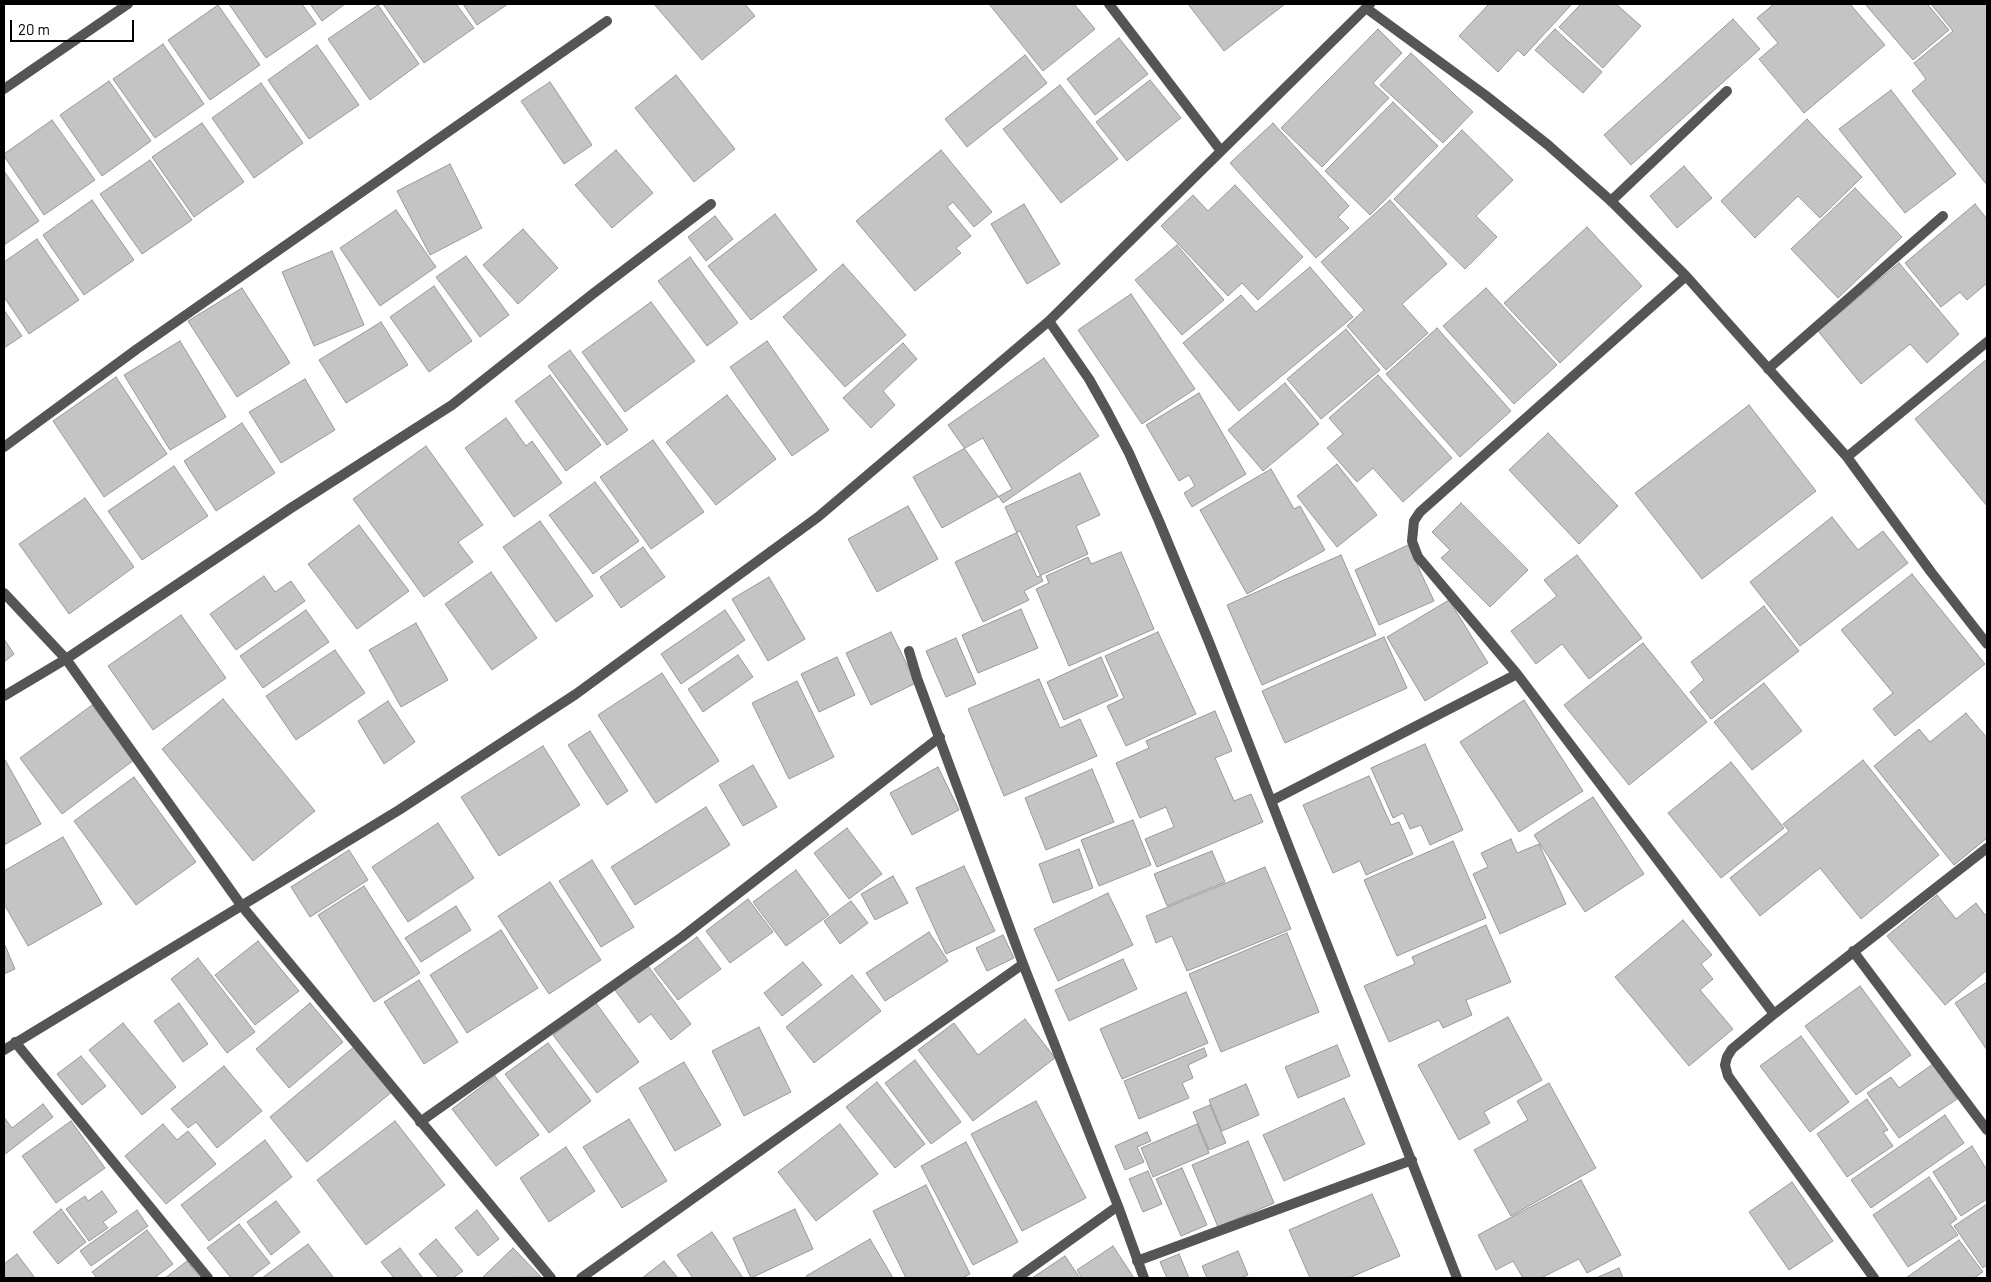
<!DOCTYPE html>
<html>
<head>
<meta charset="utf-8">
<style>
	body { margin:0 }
	#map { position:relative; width:1991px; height:1282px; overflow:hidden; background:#fff; font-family:Barlow,sans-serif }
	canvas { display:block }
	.frame { position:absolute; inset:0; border:5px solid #000; pointer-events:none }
	.scale { position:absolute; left:10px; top:20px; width:124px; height:22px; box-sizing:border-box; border:2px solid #000; border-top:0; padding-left:6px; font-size:15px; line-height:18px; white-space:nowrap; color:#000; -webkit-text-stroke:4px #fff; paint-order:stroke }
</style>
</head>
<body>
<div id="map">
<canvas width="1991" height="1282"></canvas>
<div class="frame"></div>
<div class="scale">20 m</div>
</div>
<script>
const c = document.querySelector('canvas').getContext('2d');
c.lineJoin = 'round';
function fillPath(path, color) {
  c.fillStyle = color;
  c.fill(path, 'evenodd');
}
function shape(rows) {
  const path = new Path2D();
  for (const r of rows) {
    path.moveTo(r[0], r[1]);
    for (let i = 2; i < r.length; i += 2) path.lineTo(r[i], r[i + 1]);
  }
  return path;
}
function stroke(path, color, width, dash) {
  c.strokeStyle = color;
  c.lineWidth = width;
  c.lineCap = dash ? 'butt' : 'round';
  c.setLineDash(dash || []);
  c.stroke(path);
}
const building = shape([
	[229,4,302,4,316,24,266,58,229,4],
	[310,4,345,4,322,21,310,4],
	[383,4,456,4,474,28,424,63,383,4],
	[463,4,508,4,477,25,463,4],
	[654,4,745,4,755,16,702,60,654,4],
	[989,4,1074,4,1095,29,1043,71,989,4],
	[1188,4,1285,4,1224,51,1188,4],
	[1489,4,1572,4,1524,56,1518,50,1498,72,1459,36,1489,4],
	[1581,4,1616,4,1641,26,1603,68,1559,27,1581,4],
	[1774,4,1850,4,1885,45,1804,113,1759,59,1778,43,1757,18,1774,4],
	[1865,4,1929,4,1928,5,1949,30,1913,60,1865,4],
	[1931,4,1987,4,1987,185,1912,91,1926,79,1914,63,1953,31,1931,4],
	[218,5,260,65,210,100,168,40,218,5],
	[378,5,419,64,370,100,328,39,378,5],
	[1733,19,1760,49,1631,165,1604,135,1733,19],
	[1378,29,1402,53,1373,83,1389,98,1322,167,1281,128,1378,29],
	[1555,29,1602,72,1583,93,1535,50,1555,29],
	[1119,38,1148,74,1095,115,1067,79,1119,38],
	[163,44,204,104,155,138,113,79,163,44],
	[317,45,359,105,309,139,268,80,317,45],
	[1411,53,1473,112,1443,143,1380,85,1411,53],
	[1025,55,1047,83,967,147,945,119,1025,55],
	[676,75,735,149,694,182,635,108,676,75],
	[1150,80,1181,118,1127,161,1096,122,1150,80],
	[109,81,151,141,102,176,60,115,109,81],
	[550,82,592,145,564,164,521,101,550,82],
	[261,83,303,143,254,178,212,118,261,83],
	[1060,85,1118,159,1061,203,1003,129,1060,85],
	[1891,90,1956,174,1905,213,1839,129,1891,90],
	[1393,102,1438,146,1370,215,1325,171,1393,102],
	[1807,119,1862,177,1820,218,1798,196,1755,238,1721,201,1807,119],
	[52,120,95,180,44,215,4,156,4,154,52,120],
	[202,123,244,182,194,217,152,157,202,123],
	[1273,123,1349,206,1338,217,1349,228,1316,258,1230,163,1273,123],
	[1462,130,1513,180,1476,216,1497,237,1465,269,1394,199,1462,130],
	[616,150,653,193,612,228,575,185,616,150],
	[941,150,992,212,974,227,953,202,947,207,971,236,956,248,961,253,915,291,856,221,941,150],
	[150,160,192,220,142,254,100,194,150,160],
	[450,164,482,228,430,255,397,191,450,164],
	[1684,166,1712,198,1677,228,1650,196,1684,166],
	[4,171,39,221,4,245,4,171],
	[1235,185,1303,257,1258,300,1242,283,1228,296,1161,226,1193,195,1208,211,1235,185],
	[1855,188,1902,237,1838,298,1791,249,1855,188],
	[92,200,134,260,84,295,43,235,92,200],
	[1390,200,1447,264,1402,304,1428,333,1386,370,1347,326,1364,310,1321,262,1390,200],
	[1024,204,1060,264,1027,284,991,224,1024,204],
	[1975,204,1987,219,1987,283,1967,300,1960,292,1941,307,1905,263,1975,204],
	[396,210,436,267,380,306,340,248,396,210],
	[775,214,817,270,751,320,708,266,775,214],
	[715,216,733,239,706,261,688,237,715,216],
	[1587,227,1642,286,1560,363,1504,303,1587,227],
	[523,229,558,268,518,304,483,265,523,229],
	[37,239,79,300,29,334,4,297,4,262,37,239],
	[1177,245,1224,300,1182,335,1135,280,1177,245],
	[332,251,364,325,314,346,282,272,332,251],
	[466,256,509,315,480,337,436,277,466,256],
	[690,257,738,323,707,346,658,281,690,257],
	[1899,263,1959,334,1927,363,1910,344,1861,384,1818,331,1899,263],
	[843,264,906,335,845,387,783,317,843,264],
	[1310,267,1353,317,1239,411,1183,343,1241,295,1256,312,1310,267],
	[434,286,472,341,429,372,390,317,434,286],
	[242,288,290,363,237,397,188,321,242,288],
	[1486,288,1557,365,1514,404,1443,326,1486,288],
	[1131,294,1195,389,1142,424,1078,330,1131,294],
	[651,302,695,361,625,412,582,352,651,302],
	[4,310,22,336,4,348,4,310],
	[381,322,408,365,346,403,319,360,381,322],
	[1437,328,1511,411,1460,457,1386,374,1437,328],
	[1346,329,1380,370,1321,419,1287,379,1346,329],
	[180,341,226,417,170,450,124,375,180,341],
	[767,341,829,430,792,456,730,367,767,341],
	[903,343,917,359,883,391,895,405,871,428,843,398,903,343],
	[570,350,628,430,607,445,548,366,570,350],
	[1044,358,1099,436,1003,503,948,425,1044,358],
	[1987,359,1987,506,1915,419,1987,359],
	[550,375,601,445,566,471,515,401,550,375],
	[1378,375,1452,458,1403,502,1373,468,1357,482,1327,448,1343,434,1329,418,1378,375],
	[116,377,167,454,104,497,53,421,116,377],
	[305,379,335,430,281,463,249,412,305,379],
	[1285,383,1319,424,1263,471,1228,430,1285,383],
	[1199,393,1246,474,1192,507,1184,493,1195,486,1189,475,1179,481,1146,425,1199,393],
	[727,395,776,459,716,505,666,442,727,395],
	[1749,405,1816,491,1702,579,1635,493,1749,405],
	[506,418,526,446,532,441,562,483,514,517,465,448,506,418],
	[242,423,275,473,216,511,184,461,242,423],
	[1548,433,1618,506,1579,544,1509,470,1548,433],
	[983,438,1012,489,942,528,913,477,983,438],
	[653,440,704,512,651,549,600,477,653,440],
	[426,446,483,525,458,542,473,562,424,597,353,499,426,446],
	[1337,464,1377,515,1337,547,1297,496,1337,464],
	[174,466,208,516,142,560,108,511,174,466],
	[1271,469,1294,509,1300,506,1325,550,1247,594,1200,510,1271,469],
	[1080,473,1100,515,1076,526,1088,554,1037,577,1005,507,1080,473],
	[595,482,639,541,593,574,549,515,595,482],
	[85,498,134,567,69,614,19,544,85,498],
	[1461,503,1528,570,1490,607,1441,558,1450,550,1432,532,1461,503],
	[908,506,938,559,877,592,848,539,908,506],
	[1832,517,1858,550,1883,531,1908,563,1800,646,1750,582,1832,517],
	[540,521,593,596,556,622,503,547,540,521],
	[359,525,409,591,357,629,308,564,359,525],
	[1020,531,1043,581,1024,591,1029,600,983,622,955,562,1020,531],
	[1408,545,1434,601,1379,625,1355,570,1408,545],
	[643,547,665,577,621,608,600,577,643,547],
	[1121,552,1154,629,1069,666,1036,589,1049,583,1046,576,1088,557,1091,564,1121,552],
	[1341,555,1376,635,1262,685,1227,605,1341,555],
	[1577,555,1642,638,1589,679,1562,644,1536,664,1511,631,1557,596,1544,580,1577,555],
	[491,572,537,638,492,670,445,604,491,572],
	[1912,574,1985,664,1895,736,1873,709,1893,693,1841,630,1912,574],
	[264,576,275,592,291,581,305,601,236,650,210,614,264,576],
	[769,577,805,639,768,661,732,599,769,577],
	[1449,600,1488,663,1425,701,1387,637,1449,600],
	[1764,606,1799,651,1711,719,1690,692,1704,680,1691,662,1764,606],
	[1021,609,1038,648,978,673,962,635,1021,609],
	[306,610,329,642,263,688,240,656,306,610],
	[725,610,745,640,681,684,661,654,725,610],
	[181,615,226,678,153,730,108,666,181,615],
	[416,623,448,680,401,707,369,650,416,623],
	[891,632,916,683,871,705,846,653,891,632],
	[1158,632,1196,714,1126,746,1107,706,1124,698,1105,656,1158,632],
	[1384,637,1407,688,1285,743,1262,691,1384,637],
	[956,638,976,684,946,697,926,651,956,638],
	[4,639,14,654,4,662,4,639],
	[1643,643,1707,722,1629,785,1564,705,1643,643],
	[335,650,365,693,296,740,266,696,335,650],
	[738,655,753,677,703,712,688,689,738,655],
	[837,657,855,695,819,712,801,674,837,657],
	[1101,657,1118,696,1064,720,1047,682,1101,657],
	[662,673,719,761,656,803,598,715,662,673],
	[1039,679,1060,728,1080,719,1097,756,1004,796,968,709,1039,679],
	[797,681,834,757,789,779,752,703,797,681],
	[1764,683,1802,731,1752,770,1714,722,1764,683],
	[223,699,315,811,253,861,162,749,223,699],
	[1524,700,1583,791,1519,832,1460,742,1524,700],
	[388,701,415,742,384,764,358,721,388,701],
	[92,705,134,760,62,814,20,758,92,705],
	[1215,711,1232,751,1215,758,1234,801,1251,794,1263,822,1157,867,1145,839,1174,827,1166,807,1140,818,1116,763,1149,748,1146,741,1215,711],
	[1966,713,1987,738,1987,838,1954,865,1874,766,1919,729,1930,742,1966,713],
	[590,731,628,791,607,805,568,745,590,731],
	[1425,744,1463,830,1430,845,1421,825,1410,829,1403,813,1393,818,1371,768,1425,744],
	[543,746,580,805,499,856,461,797,543,746],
	[4,758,41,824,4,845,4,758],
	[1863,760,1939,855,1861,919,1820,868,1760,916,1730,878,1789,831,1783,824,1863,760],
	[1731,762,1784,828,1721,878,1668,813,1731,762],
	[753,765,777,807,743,826,719,785,753,765],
	[938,767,959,810,912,835,890,793,938,767],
	[1092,769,1114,822,1046,850,1025,798,1092,769],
	[1369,776,1391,825,1399,822,1413,854,1366,875,1360,861,1333,873,1303,805,1369,776],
	[134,777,196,862,136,905,74,821,134,777],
	[1593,797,1644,874,1585,912,1534,835,1593,797],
	[706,807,730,845,635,905,611,867,706,807],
	[1133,820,1151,865,1099,886,1081,840,1133,820],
	[438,823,474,878,408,922,372,867,438,823],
	[847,828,882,874,849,899,814,853,847,828],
	[63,837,102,904,28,946,4,904,4,871,63,837],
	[1511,839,1517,853,1539,844,1566,904,1500,934,1473,874,1488,867,1481,853,1511,839],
	[1453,841,1486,918,1397,956,1364,880,1453,841],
	[1079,849,1093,888,1053,903,1039,864,1079,849],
	[349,850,368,880,310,917,291,887,349,850],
	[1212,851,1225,882,1167,906,1154,874,1212,851],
	[592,860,634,927,601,947,559,881,592,860],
	[964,866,995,931,946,954,916,888,964,866],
	[1265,867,1291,929,1187,971,1172,936,1156,943,1146,916,1265,867],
	[796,870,829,915,786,946,753,902,796,870],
	[893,876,908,903,875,920,861,894,893,876],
	[550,882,601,960,549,994,498,916,550,882],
	[364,886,420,973,374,1002,318,915,364,886],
	[1108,893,1133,945,1058,981,1034,929,1108,893],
	[1937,895,1956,919,1976,903,1985,915,1987,913,1987,970,1945,1005,1887,936,1937,895],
	[748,899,773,932,730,963,706,931,748,899],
	[851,901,868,923,840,944,824,921,851,901],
	[456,906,471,930,421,962,405,938,456,906],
	[1683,920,1712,955,1701,964,1713,979,1700,990,1733,1029,1689,1066,1615,977,1683,920],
	[1486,925,1511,982,1466,1000,1472,1015,1443,1028,1439,1020,1389,1042,1364,986,1415,964,1412,957,1486,925],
	[501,930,538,988,467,1033,430,975,501,930],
	[929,932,948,961,885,1001,866,973,929,932],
	[1287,933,1319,1012,1221,1052,1189,974,1287,933],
	[1003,935,1014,958,987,971,976,948,1003,935],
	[697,937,721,969,678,1000,654,969,697,937],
	[258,941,299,991,255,1025,215,975,258,941],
	[4,943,15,969,4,974,4,943],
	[198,958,255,1032,227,1053,171,979,198,958],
	[1123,959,1137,989,1069,1021,1055,990,1123,959],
	[803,962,822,985,782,1016,764,993,803,962],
	[648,966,691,1024,671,1040,651,1014,639,1023,615,990,648,966],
	[852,975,881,1011,814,1063,786,1027,852,975],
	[419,980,458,1042,424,1064,384,1002,419,980],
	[1987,982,1987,1050,1955,1003,1987,982],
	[1860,986,1911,1055,1856,1095,1805,1026,1860,986],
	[1186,992,1208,1043,1122,1079,1100,1029,1186,992],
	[179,1003,208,1044,183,1062,154,1021,179,1003],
	[310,1003,343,1042,289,1088,256,1049,310,1003],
	[596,1003,639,1062,597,1093,553,1035,596,1003],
	[1508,1017,1542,1080,1484,1112,1490,1123,1459,1140,1418,1065,1508,1017],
	[1025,1019,1055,1058,973,1121,918,1050,954,1023,978,1055,1025,1019],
	[123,1023,176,1087,142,1115,89,1050,123,1023],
	[759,1027,791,1092,744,1116,712,1051,759,1027],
	[1801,1036,1849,1102,1810,1132,1760,1066,1801,1036],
	[548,1043,591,1101,549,1133,505,1074,548,1043],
	[1337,1045,1350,1076,1298,1098,1285,1067,1337,1045],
	[355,1046,393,1091,307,1162,270,1117,355,1046],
	[1204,1048,1207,1056,1188,1065,1193,1078,1182,1083,1189,1098,1139,1119,1124,1081,1204,1048],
	[81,1056,106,1086,82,1105,57,1074,81,1056],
	[915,1060,961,1122,931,1144,885,1083,915,1060],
	[684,1062,721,1125,675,1151,639,1088,684,1062],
	[1933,1064,1957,1099,1899,1138,1867,1093,1891,1077,1899,1088,1933,1064],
	[224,1066,262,1111,217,1148,196,1122,188,1128,171,1109,224,1066],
	[495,1076,539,1135,496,1166,452,1109,495,1076],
	[877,1082,925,1144,895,1168,846,1107,877,1082],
	[1549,1083,1596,1168,1511,1216,1474,1150,1528,1120,1517,1101,1549,1083],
	[1246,1084,1259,1115,1222,1131,1209,1100,1246,1084],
	[1344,1098,1365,1144,1284,1181,1263,1135,1344,1098],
	[1867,1099,1888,1130,1883,1132,1893,1146,1847,1177,1817,1134,1867,1099],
	[1036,1101,1086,1198,1022,1231,971,1134,1036,1101],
	[43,1104,53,1117,4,1155,4,1117,12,1128,43,1104],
	[1210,1105,1226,1143,1209,1150,1193,1112,1210,1105],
	[1945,1115,1964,1143,1871,1208,1851,1180,1945,1115],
	[629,1119,667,1181,622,1208,583,1147,629,1119],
	[71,1121,105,1168,56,1203,22,1156,71,1121],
	[395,1121,445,1185,366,1245,317,1180,395,1121],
	[163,1124,177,1140,188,1131,216,1164,166,1204,125,1156,163,1124],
	[840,1124,878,1174,816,1221,778,1172,840,1124],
	[1197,1124,1209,1153,1153,1177,1141,1148,1197,1124],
	[1147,1132,1151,1141,1137,1147,1144,1162,1125,1170,1115,1146,1147,1132],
	[265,1140,292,1177,209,1241,181,1205,265,1140],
	[1248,1141,1274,1203,1218,1227,1192,1165,1248,1141],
	[966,1142,1018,1242,973,1265,921,1166,966,1142],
	[1972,1146,1987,1170,1987,1199,1961,1216,1933,1172,1972,1146],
	[566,1147,595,1191,549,1222,520,1178,566,1147],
	[1182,1168,1207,1225,1181,1236,1156,1179,1182,1168],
	[1148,1171,1162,1204,1143,1212,1129,1179,1148,1171],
	[1929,1177,1957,1219,1950,1224,1958,1235,1908,1267,1873,1215,1929,1177],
	[1581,1180,1621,1255,1587,1273,1579,1259,1541,1278,1523,1278,1513,1261,1496,1270,1478,1235,1581,1180],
	[1792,1182,1833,1241,1789,1270,1749,1212,1792,1182],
	[926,1185,970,1274,962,1278,906,1278,873,1211,926,1185],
	[102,1191,117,1212,103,1222,108,1228,89,1241,66,1209,85,1196,88,1201,102,1191],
	[1372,1194,1400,1256,1349,1278,1310,1278,1289,1230,1372,1194],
	[276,1201,300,1232,271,1255,247,1222,276,1201],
	[1987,1204,1987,1265,1983,1268,1954,1226,1987,1204],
	[61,1209,86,1242,58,1264,33,1232,61,1209],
	[795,1209,813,1249,751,1278,733,1238,795,1209],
	[137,1210,148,1226,91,1266,80,1251,137,1210],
	[477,1210,499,1239,478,1256,455,1228,477,1210],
	[239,1224,270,1263,250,1278,231,1278,207,1248,239,1224],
	[147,1230,173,1264,154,1278,97,1278,92,1272,147,1230],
	[712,1232,743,1278,693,1278,677,1255,712,1232],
	[436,1239,463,1271,453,1278,439,1278,419,1254,436,1239],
	[870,1239,893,1278,807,1278,806,1276,870,1239],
	[1959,1240,1983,1272,1974,1278,1906,1278,1959,1240],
	[308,1244,334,1278,262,1278,308,1244],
	[1113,1246,1134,1278,1082,1278,1077,1270,1113,1246],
	[400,1248,423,1278,394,1278,381,1262,400,1248],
	[513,1248,541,1277,482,1278,513,1248],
	[1238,1251,1248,1275,1241,1278,1207,1278,1202,1266,1238,1251],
	[17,1254,35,1278,4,1278,4,1264,17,1254],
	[1179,1254,1189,1278,1167,1278,1160,1262,1179,1254],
	[1065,1256,1080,1278,1032,1278,1065,1256],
	[187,1261,200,1278,165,1278,187,1261],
	[664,1261,678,1278,642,1278,664,1261],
	[1619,1268,1623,1278,1596,1278,1619,1268]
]);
fillPath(building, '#c4c4c4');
stroke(building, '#999', 1);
stroke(shape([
	[1611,201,1727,91]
]), '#555', 10);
stroke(shape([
	[1109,4,1221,151],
	[1366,8,1485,95,1548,145,1611,201,1686,276,1847,457,1931,572,1987,644],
	[4,89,128,4],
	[1049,321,1089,379,1107,411,1129,453,1159,521,1209,642,1457,1278],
	[1768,369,1943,216],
	[4,447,137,349,607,21],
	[1847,457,1987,342],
	[4,593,66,659,241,905,551,1278],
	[909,651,917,678,1023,964,1118,1206,1144,1278],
	[1517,674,1418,557,1412,541,1414,521,1420,512,1686,276],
	[4,696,66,659,291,508,452,405,594,293,711,204],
	[1271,801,1517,674,1774,1014],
	[1853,951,1987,1130],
	[15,1042,208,1278],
	[4,1050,399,810,576,694,818,517,1049,321,1370,4],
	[420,1122,682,937,940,737],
	[1137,1261,1412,1160],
	[581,1278,1023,964],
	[1017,1278,1118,1206],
	[1874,1278,1728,1076,1725,1065,1727,1057,1732,1049,1774,1014,1987,848]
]), '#555', 10);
</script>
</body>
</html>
